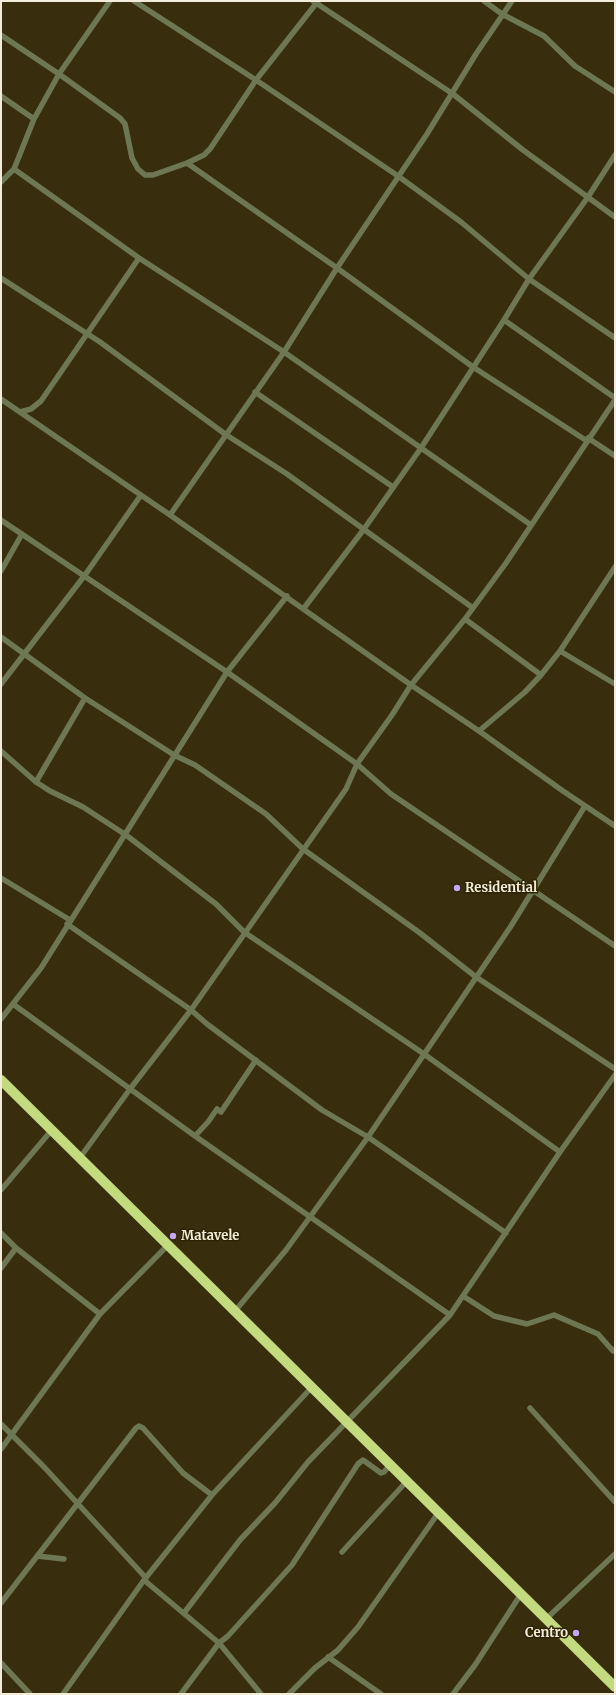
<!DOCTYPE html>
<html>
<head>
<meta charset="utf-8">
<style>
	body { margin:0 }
	#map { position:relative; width:616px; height:1695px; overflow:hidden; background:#382e0e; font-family:Merriweather,serif }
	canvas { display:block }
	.frame { position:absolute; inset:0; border:2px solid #f3ecda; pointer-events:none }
</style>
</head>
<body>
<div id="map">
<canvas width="616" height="1695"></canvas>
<div class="frame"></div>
</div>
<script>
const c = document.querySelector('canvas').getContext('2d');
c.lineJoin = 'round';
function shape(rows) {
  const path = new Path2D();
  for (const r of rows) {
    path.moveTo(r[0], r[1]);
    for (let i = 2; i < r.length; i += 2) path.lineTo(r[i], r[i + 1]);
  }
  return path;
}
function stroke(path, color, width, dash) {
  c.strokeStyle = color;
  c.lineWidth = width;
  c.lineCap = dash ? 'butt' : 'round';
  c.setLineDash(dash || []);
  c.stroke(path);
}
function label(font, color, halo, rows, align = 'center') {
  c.font = font + ' Merriweather,serif';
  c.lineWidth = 3;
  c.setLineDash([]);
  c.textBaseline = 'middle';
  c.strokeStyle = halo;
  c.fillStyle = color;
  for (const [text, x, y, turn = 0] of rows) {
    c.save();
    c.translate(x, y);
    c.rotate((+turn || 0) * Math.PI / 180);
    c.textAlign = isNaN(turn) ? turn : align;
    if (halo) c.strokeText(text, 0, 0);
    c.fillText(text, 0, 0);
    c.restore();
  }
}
stroke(shape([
	[134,1,256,80,398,176,461,222,529,279,615,338],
	[313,1,453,94,523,150,615,217],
	[484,1,502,14,544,36,575,66,615,92],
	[1,35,59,74,120,118,125,124,132,158,138,169,145,175,153,175,187,163,337,268,473,367,587,441],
	[1,96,34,119],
	[187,163,204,155,210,149,256,80,318,1],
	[14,169,139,258,284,352,531,525],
	[1,182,14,169,34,119,59,74,110,1],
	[1,278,100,342,225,434,287,474,473,608],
	[504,320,615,398],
	[255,392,393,487],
	[1,399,170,515,411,685,479,731,563,791,615,826],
	[20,412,31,409,41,401,139,258],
	[588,438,615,456],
	[170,515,284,352,337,268,427,134,476,54,512,1],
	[1,520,227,672,357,764,391,794,615,946],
	[1,571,22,534],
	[304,608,364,529,421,448,504,320,529,279,588,197,615,155],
	[465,619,541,675],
	[1,637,85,698,174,755,195,765,266,814,303,849,420,933,476,977,615,1069],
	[560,651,615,684],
	[1,684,85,575,141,495],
	[479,731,525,692,541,675,560,651,615,567],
	[1,751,36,782,50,791,83,807,126,835,216,904,244,932,424,1054,560,1152],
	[36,782,85,698],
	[1,878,70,920],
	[67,924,191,1010,207,1024,322,1110,368,1137,506,1233],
	[13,1004,195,1136,450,1315],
	[1,1019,41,968,227,672,287,596],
	[195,1136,208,1122,217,1109,221,1112,256,1060],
	[79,1159,130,1089,191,1010,346,789,357,764,392,715,411,685,465,619,506,563,615,400],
	[1,1190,51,1131],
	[1,1233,16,1248,100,1314],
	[1,1268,16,1248],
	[463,1296,494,1316,527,1324,554,1315,598,1334,613,1351,615,1349],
	[235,1311,286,1250,368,1137,511,926,585,806],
	[530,1408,615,1502],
	[1,1424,45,1468,146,1578],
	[1,1449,100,1314,167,1246],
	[342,1552,407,1481],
	[37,1556,64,1559],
	[144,1580,219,1643,261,1694],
	[1,1603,136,1428,139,1426,143,1428,183,1473,212,1495],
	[184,1613,240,1540,275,1503,308,1462,450,1315,560,1152,615,1075],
	[546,1619,615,1554],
	[328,1657,381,1694],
	[1,1663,30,1694],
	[63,1694,144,1580,212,1495,312,1387],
	[181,1694,219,1643,228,1636,292,1565,358,1464,363,1460,381,1473,384,1472,390,1465],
	[289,1694,315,1668,338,1650,358,1627,439,1512],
	[453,1694,475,1665,521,1594]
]), '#6d7753', 5.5);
stroke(shape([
	[1,1080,615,1687]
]), '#c3da7f', 10);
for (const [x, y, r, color] of [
	[457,888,4,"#c4a7f1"],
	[173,1236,4,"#c4a7f1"],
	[576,1633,4,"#c4a7f1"]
]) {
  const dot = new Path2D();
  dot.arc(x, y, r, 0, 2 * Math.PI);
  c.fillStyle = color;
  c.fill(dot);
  stroke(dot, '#2e2403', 1.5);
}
label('bold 13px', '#f3ecda', '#2e2403', [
	["Residential",465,888],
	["Matavele",181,1236],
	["Centro",568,1633,"right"]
], 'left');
</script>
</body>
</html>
